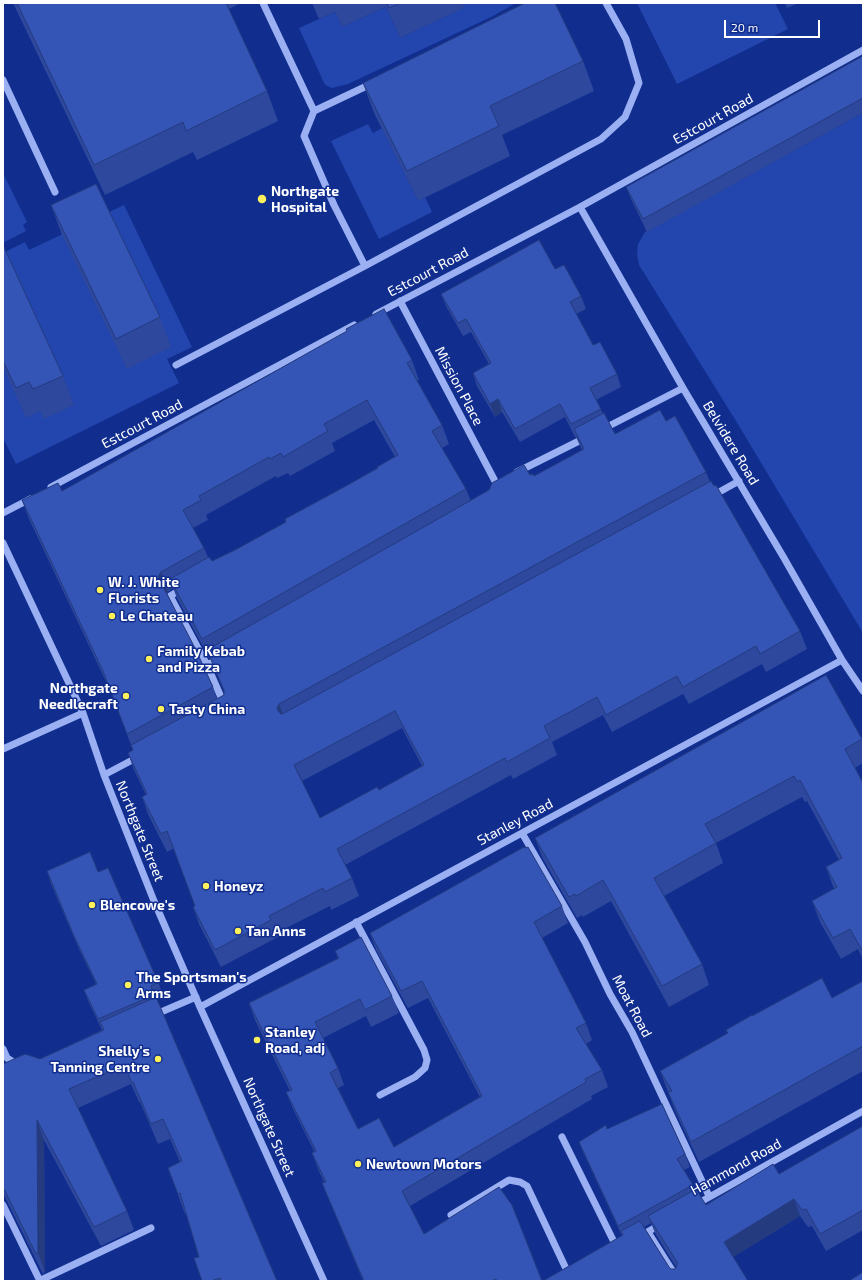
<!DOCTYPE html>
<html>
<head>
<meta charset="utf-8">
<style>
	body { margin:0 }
	#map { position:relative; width:866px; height:1284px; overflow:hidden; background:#112e8f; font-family:"Exo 2",sans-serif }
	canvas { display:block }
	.frame { position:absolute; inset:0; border:4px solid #fff; pointer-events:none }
	.scale { position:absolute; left:724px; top:20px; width:96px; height:18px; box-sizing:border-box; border:2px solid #fff; border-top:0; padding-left:5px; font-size:12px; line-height:14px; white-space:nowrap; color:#fff; -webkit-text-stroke:3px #112e8f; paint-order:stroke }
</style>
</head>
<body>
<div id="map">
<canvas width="866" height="1284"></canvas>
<div class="frame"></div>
<div class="scale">20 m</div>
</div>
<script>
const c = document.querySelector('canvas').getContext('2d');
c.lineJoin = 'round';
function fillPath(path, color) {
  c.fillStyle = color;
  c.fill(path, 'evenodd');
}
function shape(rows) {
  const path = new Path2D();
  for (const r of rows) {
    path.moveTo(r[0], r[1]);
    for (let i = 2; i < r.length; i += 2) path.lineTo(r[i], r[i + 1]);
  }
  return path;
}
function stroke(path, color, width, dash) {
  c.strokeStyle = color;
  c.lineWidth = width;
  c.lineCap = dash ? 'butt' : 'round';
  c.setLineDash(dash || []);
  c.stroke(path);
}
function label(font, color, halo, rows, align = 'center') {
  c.font = font + ' "Exo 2",sans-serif';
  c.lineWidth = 3;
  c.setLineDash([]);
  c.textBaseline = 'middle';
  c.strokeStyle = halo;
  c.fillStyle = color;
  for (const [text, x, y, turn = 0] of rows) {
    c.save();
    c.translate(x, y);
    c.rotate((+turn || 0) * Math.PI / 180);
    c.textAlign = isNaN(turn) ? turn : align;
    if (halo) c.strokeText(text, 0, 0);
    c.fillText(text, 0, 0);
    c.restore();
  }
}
fillPath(shape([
	[461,3,516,3,491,17,348,84,332,88,325,85,299,28,335,12,342,27,386,7,400,38,463,8],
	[637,3,775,3,788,29,677,84],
	[863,113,863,633,736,421,639,265,637,254,638,244,645,232],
	[368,124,373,133,382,128,418,201,425,197,432,212,379,239,331,141],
	[3,173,27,222,23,225,26,231,3,243],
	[124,205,192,347,167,359,179,383,16,464,3,438,3,253,25,242,29,250]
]), '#2245ae');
stroke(shape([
	[263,3,314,111,304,136,334,205,365,266],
	[3,80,55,192],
	[314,111,373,83],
	[580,207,683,388,784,558,842,660,863,691],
	[400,301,496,483],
	[376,314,580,207,863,50],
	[176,365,365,266,601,139,625,117,639,83,626,39,606,3],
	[603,429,683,388],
	[517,472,587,437],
	[51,487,354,325],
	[712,496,739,481],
	[3,513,30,499],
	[3,543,83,713,104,775,154,901,200,1007,324,1281],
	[182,589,170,596,207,665],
	[220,658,207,665,224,704],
	[3,749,83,713],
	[104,775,138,757],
	[522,833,585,942,610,994,632,1032,709,1196],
	[356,922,424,1050,427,1060,425,1068,415,1077,380,1095],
	[200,1007,842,660],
	[154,1015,196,997],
	[3,1049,7,1058,18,1065],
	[562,1137,617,1248],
	[3,1205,40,1281],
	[695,1205,863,1111],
	[451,1215,509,1180,520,1182,527,1186,569,1275],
	[648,1232,679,1281],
	[639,1237,661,1224],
	[39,1281,151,1228]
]), '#9ab0f2', 7);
fillPath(shape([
	[13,3,241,3,229,9,267,91,278,121,197,160,193,152,105,195],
	[312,3,462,3,464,8,400,38,386,7,342,27,335,12,319,19],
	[785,3,799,3,787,8],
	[863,56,863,113,647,232,631,199,626,187],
	[583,61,594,91,502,135,510,156,418,201,374,113,363,83],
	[51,205,160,317,171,347,127,369,62,235],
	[3,245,63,376,74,405,44,419,40,411,26,418,3,367],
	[555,269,581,296,586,309,576,314,593,345,617,374,621,387,596,400,603,414,615,434,666,421,706,472,710,482,800,631,807,649,766,672,762,664,689,704,683,694,612,732,603,715,552,742,557,755,513,779,511,775,345,865,352,878,359,896,331,910,330,906,276,933,278,937,221,967,199,924,193,907,195,906,174,848,167,852,148,814,142,797,146,795,134,770,128,753,133,750,110,690,29,519,22,500,62,491,412,360,419,380,417,380,442,425,449,444,442,448,466,489,471,501,530,475,534,476,582,450,576,437,575,437,565,417,520,442,502,412,495,417,477,386,473,373,489,364,471,332,463,336,446,306,441,294],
	[374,420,395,457,377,468,346,486,285,519,286,522,235,550,212,561,208,557,204,548,193,528,208,520,206,515,276,476,277,478,288,473,290,476,335,451,332,443],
	[173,588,177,598,209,658,210,658,224,692,224,695,217,699,213,687,167,593,168,592],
	[402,728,422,766,379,790,320,818,302,781],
	[862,739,863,742,863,763,855,768,863,783,863,959,858,949,841,959,820,922,812,901,834,889,826,867,839,860,807,801,805,802,802,797,716,843,723,863,664,896,702,964,709,985,669,1007,611,901,583,917,582,915,577,918,543,859,535,838],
	[47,871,98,872,158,982,163,995,156,998,277,1281,202,1281,199,1257,186,1213,185,1214,168,1168,180,1162,170,1139,158,1144,140,1102,139,1102,131,1084,78,1108,127,1211,134,1230,101,1246,44,1140,45,1272,43,1274,3,1193,3,1064,40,1059,102,1030,89,1003,84,990,96,984,79,949,51,884],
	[562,906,568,923,542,938,586,1023,592,1040,586,1044,602,1070,608,1087,591,1096,592,1099,410,1206,424,1234,542,1281,363,1281,329,1200,322,1183,324,1182,318,1169,312,1153,314,1151,293,1109,286,1092,290,1091,255,1020,249,1003,338,959,335,951,392,996,399,1013,371,1027,366,1016,323,1038,338,1068,344,1085,338,1088,358,1129,394,1147,480,1097,428,998,408,1008,376,950,370,933],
	[863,981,863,1071,699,1162,676,1113,660,1071,728,1033,726,1030,752,1016,832,998],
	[863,1126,863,1230,826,1251,812,1226,808,1227,800,1216,733,1257,748,1281,543,1281,622,1236,584,1154,579,1142,607,1129,685,1154,690,1167,684,1170,693,1185,695,1190,706,1205,779,1174],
	[651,1223,655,1233,676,1267,675,1269,671,1269,669,1267,644,1227]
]), '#2d489d');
fillPath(shape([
	[498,399,502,412,495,417,490,404],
	[161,572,168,592,165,596,158,577],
	[279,704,286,722,278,711,277,708],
	[37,1120,44,1140,45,1272,38,1253],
	[794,1199,800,1216,730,1259,724,1242]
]), '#243b7f');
const building = shape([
	[17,3,226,3,267,91,186,131,183,122,94,165,17,3],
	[387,3,400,3,389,8,387,3],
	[525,3,555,3,583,61,490,106,499,126,407,171,363,83,525,3],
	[863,56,863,98,643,219,626,187,863,56],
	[96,184,160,317,116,339,51,205,96,184],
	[539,240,555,269,564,265,581,296,570,302,593,345,600,342,617,374,590,388,601,409,571,424,560,404,515,429,498,399,490,404,473,373,491,363,466,319,458,323,441,294,539,240],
	[3,245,63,376,33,389,29,382,16,388,3,361,3,245],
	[384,309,412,360,407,363,442,425,432,431,466,489,202,639,170,579,209,557,212,561,235,550,286,522,285,519,346,486,378,468,377,467,398,455,367,400,324,424,328,431,283,457,281,453,270,459,269,457,199,496,201,500,183,510,204,548,161,572,158,577,195,648,213,687,127,734,103,671,22,500,58,483,62,491,347,331,346,329,384,309],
	[660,410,666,421,675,416,706,472,279,704,277,708,278,711,281,714,284,713,711,481,714,486,716,485,800,631,760,654,756,646,683,687,677,676,606,715,597,697,544,726,550,738,507,762,505,758,337,849,352,878,325,892,323,888,269,916,271,920,215,950,193,907,195,906,167,831,161,834,142,797,147,794,128,753,133,750,131,745,224,695,224,690,207,650,489,490,492,483,524,465,530,475,533,474,534,476,584,449,574,429,604,413,615,434,660,410],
	[395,711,424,765,379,790,377,787,320,818,294,765,395,711],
	[826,675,862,739,845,749,863,783,863,952,850,929,833,938,812,901,837,887,826,867,842,858,800,780,797,782,794,776,705,824,716,843,654,878,702,964,662,986,603,880,576,896,575,894,569,897,535,838,826,675],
	[524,847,525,848,528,847,562,906,534,922,586,1023,576,1028,602,1070,585,1079,586,1082,402,1191,424,1234,499,1187,512,1205,542,1281,497,1281,496,1279,492,1281,364,1281,322,1183,326,1182,312,1153,316,1151,286,1092,292,1090,249,1003,339,958,335,951,361,937,392,996,365,1010,360,999,315,1022,338,1068,330,1073,358,1129,379,1118,394,1147,482,1096,422,981,401,991,370,933,524,847],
	[90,852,98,872,108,868,158,982,151,986,154,995,98,1019,84,990,97,984,74,936,47,871,90,852],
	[822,978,832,998,863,981,863,1046,691,1142,668,1092,672,1091,660,1071,728,1033,726,1030,752,1015,752,1016,822,978],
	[156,997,277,1281,222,1281,220,1278,211,1281,202,1281,194,1258,199,1257,180,1193,178,1194,168,1168,182,1161,163,1119,151,1124,133,1082,132,1083,124,1065,69,1089,127,1211,94,1227,37,1120,38,1253,36,1254,3,1187,3,1064,25,1054,40,1059,104,1030,100,1022,156,997],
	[662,1104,685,1154,677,1159,693,1185,618,1226,579,1142,606,1125,607,1129,662,1104],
	[863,1126,863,1210,820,1234,806,1209,802,1210,794,1199,724,1242,748,1281,543,1281,623,1235,621,1231,640,1221,669,1267,671,1269,675,1269,677,1266,677,1262,648,1216,696,1189,706,1205,773,1164,779,1174,863,1126],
	[863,1272,863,1281,849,1281,863,1272]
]);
fillPath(building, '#3454b6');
stroke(building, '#243b7f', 1);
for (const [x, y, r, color] of [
	[262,199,5,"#fff15b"],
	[100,590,4,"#fff15b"],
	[112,616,4,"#fff15b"],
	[149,659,4,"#fff15b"],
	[126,696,4,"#fff15b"],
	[161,709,4,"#fff15b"],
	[206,886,4,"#fff15b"],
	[92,905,4,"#fff15b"],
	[238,931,4,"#fff15b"],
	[128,985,4,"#fff15b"],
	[257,1040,4,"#fff15b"],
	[158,1059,4,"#fff15b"],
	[358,1164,4,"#fff15b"]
]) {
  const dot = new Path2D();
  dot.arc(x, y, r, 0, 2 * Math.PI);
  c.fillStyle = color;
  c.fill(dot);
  stroke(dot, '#112e8f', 1.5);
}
label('14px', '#fff', '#112e8f', [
	["Estcourt Road",713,119,-29],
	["Estcourt Road",428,272,-28],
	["Mission Place",459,386,62],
	["Estcourt Road",142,424,-28],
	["Belvidere Road",731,443,59],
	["Stanley Road",515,822,-28],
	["Northgate Street",140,831,68],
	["Moat Road",632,1006,62],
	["Northgate Street",269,1127,66],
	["Hammond Road",736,1167,-29]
]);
label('bold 14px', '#fff', '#112e8f', [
	["Northgate",271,191],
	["Hospital",271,207],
	["W. J. White",108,582],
	["Florists",108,598],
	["Le Chateau",120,616],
	["Family Kebab",157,651],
	["and Pizza",157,667],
	["Northgate",118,688,"right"],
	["Needlecraft",118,704,"right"],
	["Tasty China",169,709],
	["Honeyz",214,886],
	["Blencowe's",100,905],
	["Tan Anns",246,931],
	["The Sportsman's",136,977],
	["Arms",136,993],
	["Stanley",265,1032],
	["Road, adj",265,1048],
	["Shelly's",150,1051,"right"],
	["Tanning Centre",150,1067,"right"],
	["Newtown Motors",366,1164]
], 'left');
</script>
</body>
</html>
